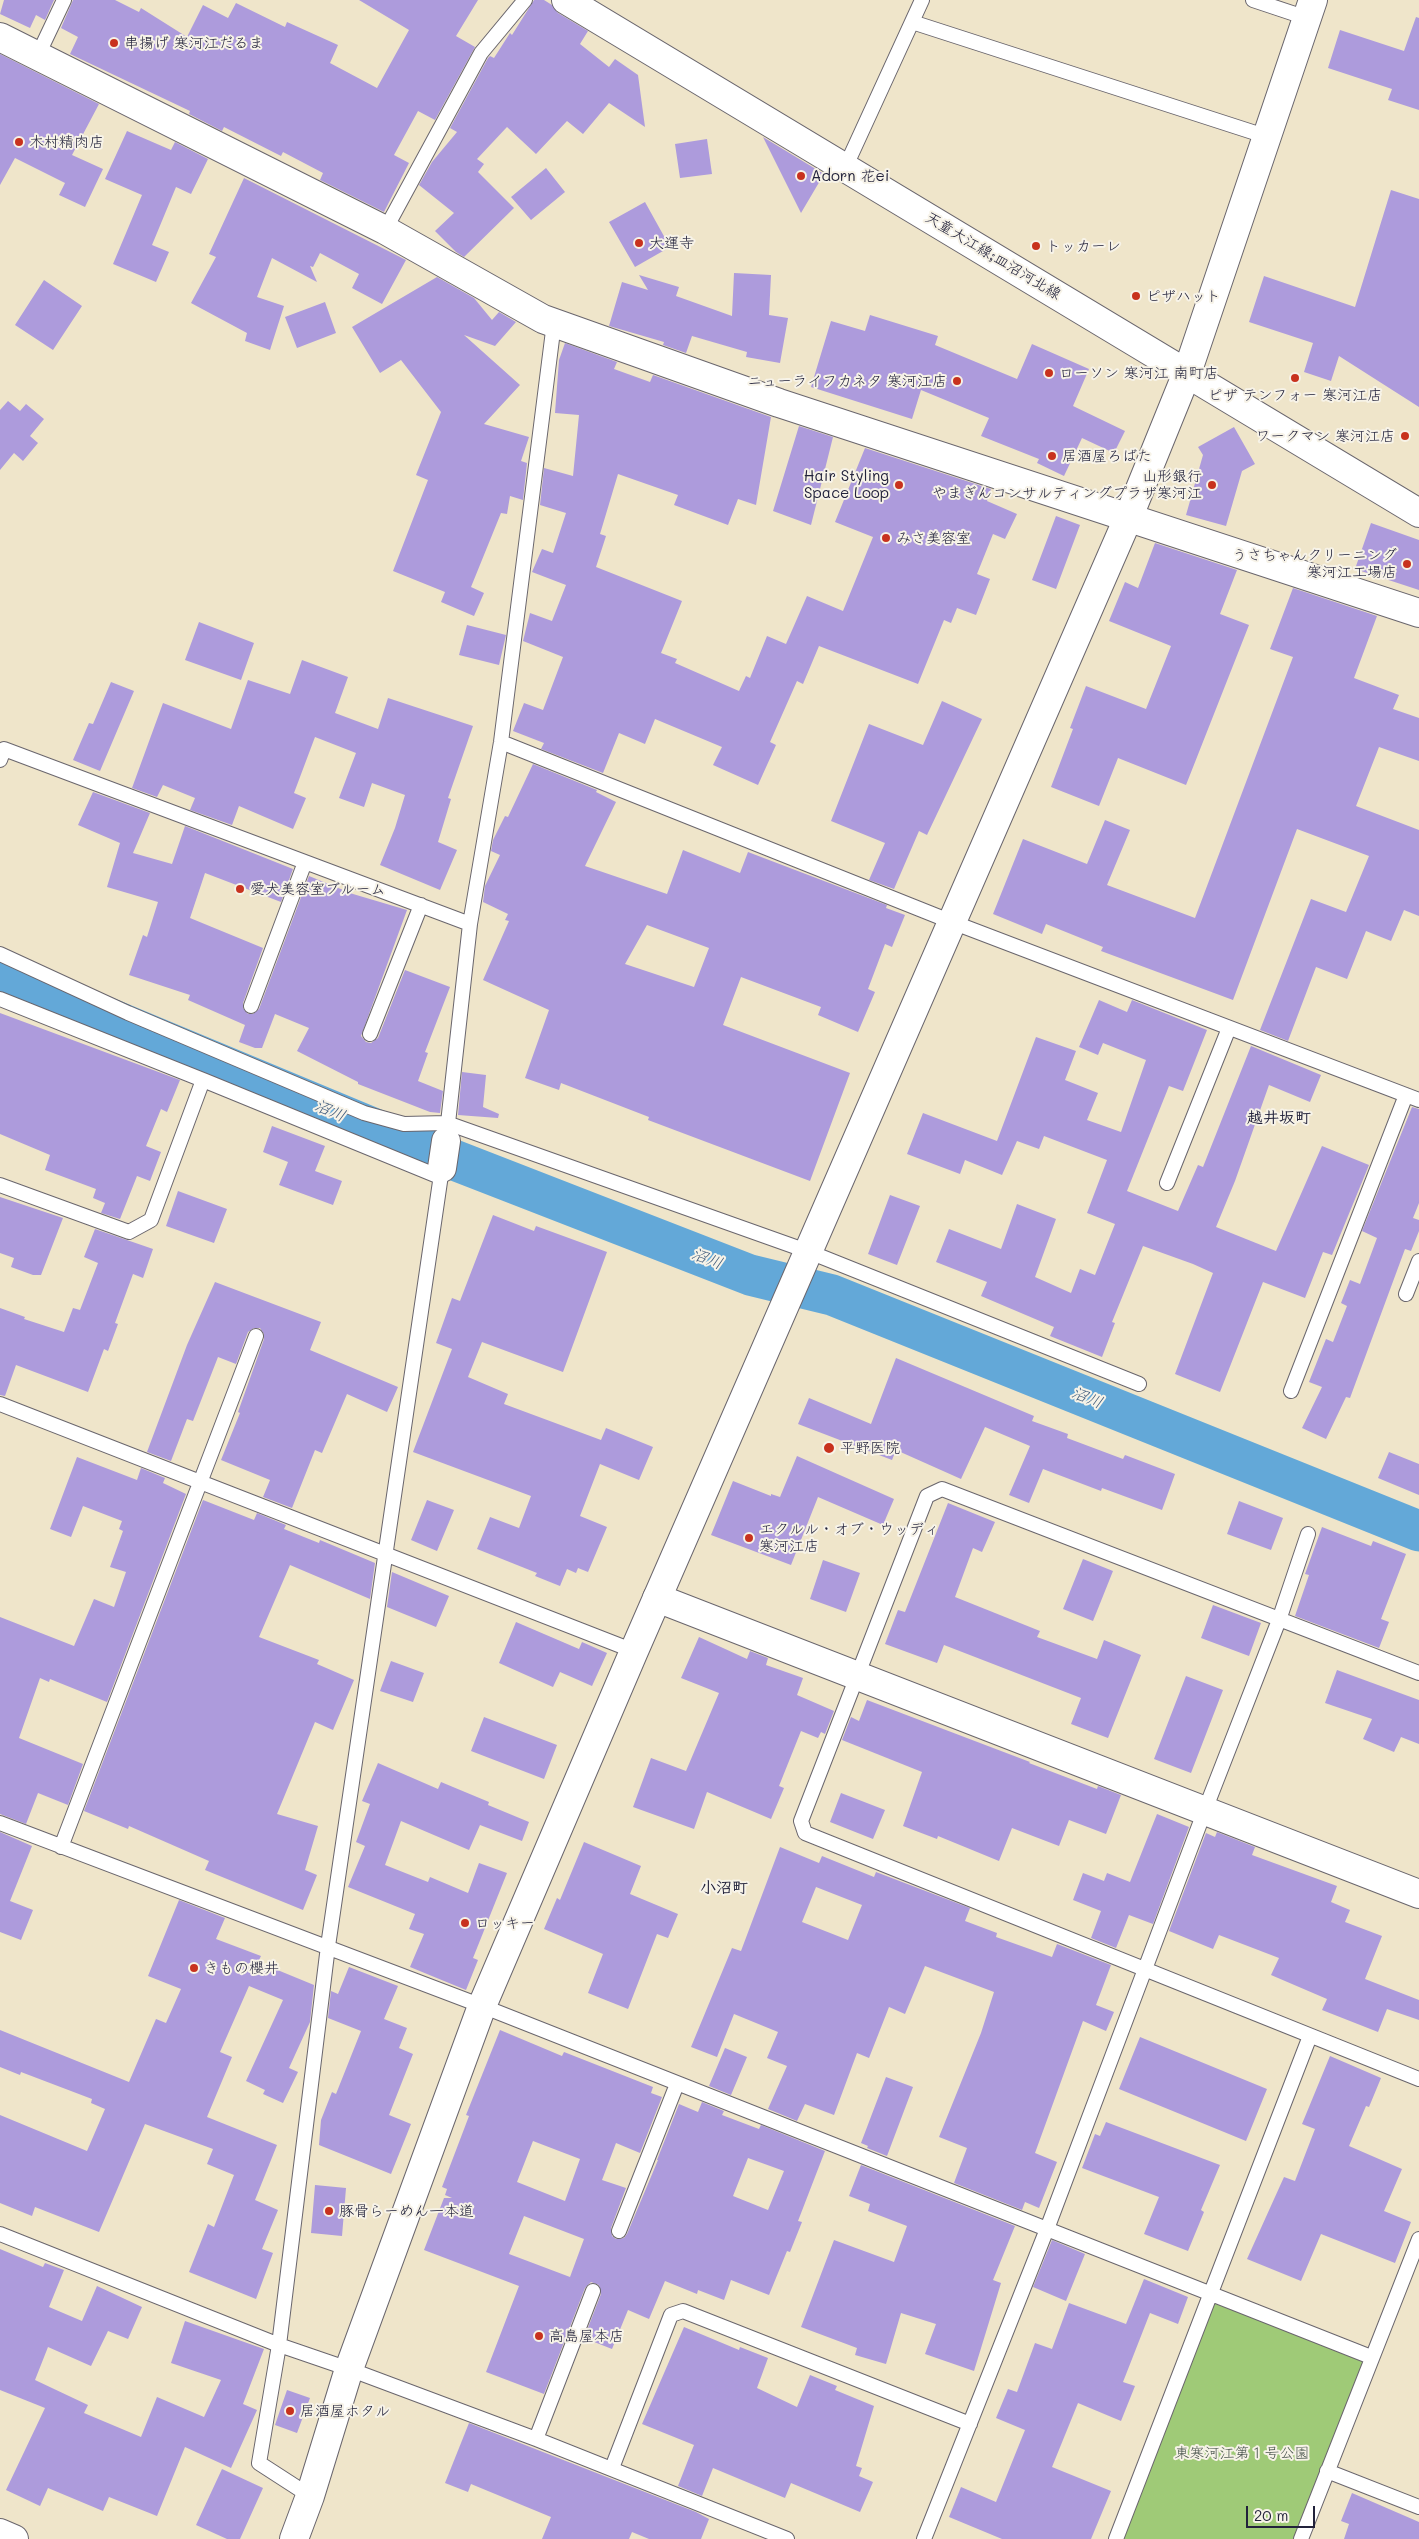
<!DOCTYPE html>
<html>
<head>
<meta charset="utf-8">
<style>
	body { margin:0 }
	#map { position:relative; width:1419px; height:2539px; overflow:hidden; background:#efe5ca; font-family:Mali,sans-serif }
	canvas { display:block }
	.scale { position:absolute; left:1246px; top:2506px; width:69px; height:22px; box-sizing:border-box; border:2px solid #22223b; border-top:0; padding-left:6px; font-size:15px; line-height:18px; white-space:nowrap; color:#22223b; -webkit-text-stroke:4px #f7f3e8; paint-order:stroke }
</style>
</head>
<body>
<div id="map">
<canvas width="1419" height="2539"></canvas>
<div class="scale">20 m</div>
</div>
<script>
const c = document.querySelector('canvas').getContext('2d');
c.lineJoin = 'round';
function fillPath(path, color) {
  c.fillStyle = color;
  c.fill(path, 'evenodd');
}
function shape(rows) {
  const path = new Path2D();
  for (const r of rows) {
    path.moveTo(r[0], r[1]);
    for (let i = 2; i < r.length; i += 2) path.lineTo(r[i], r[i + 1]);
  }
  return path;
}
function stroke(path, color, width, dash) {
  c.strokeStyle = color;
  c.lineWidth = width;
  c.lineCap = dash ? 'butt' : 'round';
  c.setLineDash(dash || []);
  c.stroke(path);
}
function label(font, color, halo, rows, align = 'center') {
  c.font = font + ' Mali,"Klee One",sans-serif';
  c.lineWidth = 4;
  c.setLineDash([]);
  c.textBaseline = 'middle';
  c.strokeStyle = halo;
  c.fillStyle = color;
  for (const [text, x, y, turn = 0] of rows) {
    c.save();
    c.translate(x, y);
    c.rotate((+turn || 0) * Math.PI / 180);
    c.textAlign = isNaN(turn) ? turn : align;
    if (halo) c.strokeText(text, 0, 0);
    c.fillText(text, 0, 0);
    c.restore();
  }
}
fillPath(shape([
	[1211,2295,1371,2357,1301,2539,1116,2539]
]), '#9fca77');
stroke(shape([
	[0,973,382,1132,750,1275,832,1295,1419,1531]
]), '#63a8d8', 41);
fillPath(shape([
	[4,0,54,0,45,20,36,15,30,28,0,14],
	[73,0,115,0,139,12,141,8,187,37,203,5,228,18,236,3,285,27,287,22,338,45,330,63,377,88,409,30,359,0,478,0,456,36,475,47,435,120,418,111,394,155,409,163,384,212,320,180,323,173,283,152,281,156,224,127,222,131,189,114,190,111,70,54,78,37,61,28],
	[534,0,544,0,552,5,558,13,588,31,580,44,609,67,615,59,638,75,645,127,609,103,583,134,567,121,536,154,507,127,477,159,484,164,478,172,514,208,464,257,456,252,435,231,454,213,419,185,432,162,457,132,450,128,488,58,490,56,494,58,510,33,512,35],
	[1416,17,1419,18,1419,110,1388,100,1392,89,1328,68,1340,30,1404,51],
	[0,54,99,104,72,155,103,169,85,207,59,195,65,183,15,158,0,185],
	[127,131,171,150,175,142,208,159,191,194,176,187,152,245,169,252,156,282,113,264,142,195,105,179],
	[763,137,824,174,801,213],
	[707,139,712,174,680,178,675,144],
	[546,168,565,192,531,220,511,197],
	[244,178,406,260,382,304,352,288,359,274,320,253,313,267,310,266,317,282,272,258,257,297,284,306,270,350,245,341,247,333,191,303,216,257,209,254],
	[1391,190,1419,199,1419,407,1339,356,1331,381,1304,372,1313,343,1249,322,1264,276,1355,307],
	[645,202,670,247,635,267,609,222],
	[734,273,771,275,769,315,788,318,780,363,746,357,747,352,692,336,686,353,663,345,664,342,609,326,622,282,648,290,639,275,679,287,676,296,732,316],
	[437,277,474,298,492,320,499,312,516,322,495,346,464,335,520,385,484,424,529,437,521,461,527,463,523,500,510,496,507,514,501,513,471,587,484,593,474,616,441,602,445,592,393,571,428,480,416,475,441,412,401,360,380,373,352,327],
	[44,280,82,306,53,350,15,325],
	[325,302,336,333,297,348,285,317],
	[870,315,938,336,935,345,1017,379,1032,344,1089,369,1073,406,1125,431,1114,453,1082,438,1064,476,1037,463,1039,459,981,436,989,418,921,390,912,419,811,387,831,321,865,331],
	[565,343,617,362,614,369,650,382,653,375,771,417,756,505,738,499,728,525,674,505,678,495,618,474,600,534,606,536,596,567,682,601,661,653,677,659,675,663,739,691,746,676,750,678,767,636,786,644,807,596,843,611,873,537,835,522,865,448,991,489,987,501,1017,514,1005,539,993,534,977,574,990,579,976,615,957,608,951,623,944,620,918,684,819,646,803,684,797,681,770,742,776,745,758,785,713,765,722,747,655,719,645,744,619,733,603,773,541,749,544,743,513,731,524,703,543,710,563,657,523,641,530,613,552,621,566,585,532,572,542,549,553,553,566,513,540,505,544,468,573,476,579,415,555,413,559,360],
	[8,401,20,411,26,404,44,419,30,436,38,443,23,461,14,453,0,470,0,410],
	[799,426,833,437,811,525,773,511],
	[1234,427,1255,464,1242,471,1226,526,1186,515,1203,455,1198,447],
	[1056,516,1080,525,1056,589,1032,580],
	[1371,523,1419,540,1419,590,1355,569],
	[1155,543,1237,570,1220,614,1249,625,1186,785,1118,758,1099,806,1051,787,1073,729,1070,728,1086,686,1146,709,1171,646,1109,621,1125,582,1138,588],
	[1293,588,1377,616,1354,678,1399,695,1393,709,1419,718,1419,761,1379,747,1356,806,1419,830,1419,916,1404,910,1391,941,1366,931,1347,979,1316,967,1288,1041,1260,1030,1311,899,1346,912,1369,856,1297,829,1233,1000,1101,951,1103,947,1046,924,1042,934,993,914,1023,839,1087,864,1105,820,1130,830,1107,885,1195,918,1293,657,1270,649],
	[199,622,254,643,241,680,185,660],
	[467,625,506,635,499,665,459,655],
	[302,660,348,677,335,713,378,729,388,698,473,726,448,798,451,799,438,842,457,850,440,890,380,865,395,828,405,795,372,783,364,807,339,798,356,753,315,737,294,793,306,798,293,829,239,806,232,825,190,810,195,798,163,785,157,797,132,788,163,703,231,729,248,680,290,694],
	[111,682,134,691,100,771,73,760,89,723,93,724],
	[942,701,982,719,927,835,919,831,894,889,869,880,885,843,831,821,869,724,923,745],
	[533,764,597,790,596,792,616,802,585,866,667,894,683,850,740,873,748,852,887,905,886,908,905,915,892,947,885,944,868,989,875,992,858,1032,818,1015,821,1007,741,977,723,1025,850,1073,810,1181,648,1120,649,1117,561,1083,559,1090,525,1078,549,1010,483,980,509,921,505,920,508,914,483,902,485,886,500,855,491,851,493,840,505,816,508,817],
	[647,925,709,948,694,987,625,964],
	[93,792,150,813,133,853,172,864,185,826,293,869,281,902,205,873,190,918,263,948,243,1003,243,1008,248,1014,253,1014,259,1009,309,876,353,894,407,910,361,1036,366,1042,371,1043,378,1038,405,970,450,987,425,1052,428,1053,418,1081,443,1091,440,1113,430,1112,358,1084,358,1082,297,1051,309,1028,275,1014,262,1048,255,1048,239,1042,245,1025,188,1000,190,995,129,975,143,935,147,937,158,902,107,887,120,843,78,825],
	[1099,1000,1127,1012,1132,1000,1207,1030,1183,1091,1169,1086,1127,1191,1178,1211,1198,1165,1203,1167,1251,1046,1321,1075,1310,1102,1269,1085,1235,1181,1216,1227,1276,1251,1322,1146,1369,1165,1332,1255,1323,1252,1305,1298,1263,1282,1220,1392,1175,1374,1213,1273,1193,1264,1143,1246,1112,1322,1115,1323,1102,1357,1050,1336,1054,1327,981,1296,987,1282,936,1262,949,1229,1001,1249,1017,1204,1056,1219,1035,1277,1071,1293,1080,1269,1095,1275,1115,1224,1087,1213,1107,1160,1044,1136,1039,1149,1017,1141,1002,1175,965,1160,960,1174,907,1154,923,1113,997,1141,1036,1037,1076,1051,1065,1080,1098,1093,1087,1120,1121,1132,1146,1060,1103,1043,1098,1055,1079,1047],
	[0,1013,180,1080,167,1112,161,1109,146,1146,161,1152,150,1181,137,1176,120,1219,101,1213,105,1203,93,1198,96,1189,45,1170,50,1155,0,1134],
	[462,1072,486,1075,483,1107,499,1114,498,1118,458,1115],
	[1412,1107,1419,1109,1419,1203,1413,1218,1419,1220,1419,1231,1411,1251,1405,1249,1350,1398,1346,1397,1326,1439,1302,1428,1322,1387,1309,1382,1326,1339,1333,1342,1347,1306,1341,1303,1350,1280,1360,1284,1377,1238,1362,1231],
	[272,1126,325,1146,315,1171,342,1181,333,1205,279,1185,288,1162,263,1152],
	[178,1191,227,1209,214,1243,166,1226],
	[890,1195,920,1206,897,1265,868,1254],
	[0,1197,63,1218,41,1275,33,1275,11,1267,14,1258,0,1253],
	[493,1215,534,1231,536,1226,607,1252,563,1372,482,1342,468,1377,508,1394,504,1404,601,1440,606,1428,653,1447,639,1480,600,1464,580,1516,607,1527,588,1572,578,1568,576,1573,567,1569,560,1586,535,1576,537,1573,477,1549,490,1517,519,1528,531,1496,413,1452,452,1349,436,1343,452,1298,460,1301],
	[95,1229,153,1249,143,1278,133,1274,115,1323,118,1324,108,1351,104,1349,88,1392,16,1365,5,1396,0,1395,0,1308,25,1317,24,1319,64,1332,73,1308,80,1310,98,1263,84,1257],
	[215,1282,321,1322,310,1350,398,1387,387,1412,347,1394,322,1453,315,1450,292,1508,263,1497,270,1480,221,1460,240,1413,238,1412,264,1339,264,1334,260,1328,254,1328,248,1332,236,1364,218,1357,193,1421,187,1419,171,1461,147,1452,187,1345],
	[896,1358,1034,1416,1032,1421,1068,1434,1067,1438,1123,1459,1125,1455,1175,1474,1162,1510,1102,1488,1101,1491,1043,1469,1029,1503,1009,1495,1030,1446,985,1427,961,1479,896,1450,892,1460,798,1424,809,1398,871,1424],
	[1389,1452,1419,1464,1419,1495,1378,1478],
	[797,1456,894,1499,883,1525,818,1497,791,1565,711,1535,733,1481,771,1496,771,1494,780,1497],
	[77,1457,137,1480,141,1468,165,1478,163,1483,186,1494,107,1702,50,1679,49,1682,40,1678,19,1738,83,1764,68,1805,38,1793,26,1824,0,1814,0,1617,74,1646,94,1599,114,1607,126,1572,110,1567,123,1531,119,1529,122,1521,83,1506,71,1537,50,1529],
	[203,1500,254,1520,257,1513,286,1525,284,1529,319,1543,320,1540,375,1563,370,1599,290,1565,259,1637,319,1660,317,1664,354,1680,333,1730,315,1722,277,1814,318,1826,305,1870,317,1875,303,1910,205,1870,209,1861,129,1826,128,1829,84,1811],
	[427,1500,454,1510,437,1551,411,1540],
	[1239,1501,1283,1518,1271,1550,1227,1534],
	[948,1503,995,1522,982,1552,973,1548,955,1597,1040,1631,1037,1637,1097,1659,1104,1640,1141,1655,1108,1738,1071,1724,1081,1698,944,1645,937,1663,885,1644,898,1610,905,1612],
	[1322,1527,1371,1546,1373,1541,1406,1554,1381,1619,1389,1622,1379,1648,1295,1616,1309,1575,1305,1574],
	[1083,1559,1113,1571,1093,1621,1063,1609],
	[823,1560,860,1573,846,1612,810,1599],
	[392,1572,449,1596,436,1627,387,1607],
	[1213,1605,1261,1623,1249,1656,1201,1638],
	[516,1622,579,1649,582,1642,607,1653,592,1686,560,1672,553,1687,499,1663],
	[699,1637,747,1659,750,1651,768,1658,766,1665,803,1678,797,1695,834,1711,825,1734,821,1732,818,1738,801,1731,779,1786,784,1788,771,1819,707,1792,694,1829,633,1807,651,1758,686,1771,719,1693,681,1678],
	[391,1661,424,1673,413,1702,380,1691],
	[1337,1670,1419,1700,1419,1744,1401,1737,1394,1752,1363,1739,1372,1719,1325,1703],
	[1186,1676,1223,1690,1191,1773,1154,1759],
	[867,1700,1030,1762,1029,1763,1097,1789,1098,1786,1121,1795,1106,1834,1069,1820,1059,1846,1012,1828,999,1861,938,1836,937,1839,903,1826,922,1772,842,1740,851,1717,859,1721],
	[484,1717,557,1745,544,1779,471,1751],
	[378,1763,438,1789,441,1782,489,1802,488,1805,529,1822,522,1841,480,1825,469,1850,401,1821,385,1865,428,1882,430,1877,468,1893,479,1863,507,1873,473,1958,478,1960,466,1990,410,1967,424,1934,409,1929,415,1914,348,1887,365,1846,356,1842,370,1804,362,1801],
	[841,1793,885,1810,873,1839,830,1822],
	[1157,1814,1189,1827,1153,1924,1129,1915,1116,1948,1091,1938,1101,1911,1073,1900,1083,1873,1104,1881,1107,1873,1130,1882],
	[0,1832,32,1846,10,1901,33,1910,21,1940,0,1932],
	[1217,1832,1255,1847,1252,1855,1337,1886,1331,1902,1350,1910,1345,1922,1382,1936,1365,1979,1419,2000,1419,2020,1387,2009,1378,2032,1322,2010,1327,1999,1271,1975,1279,1958,1219,1935,1213,1949,1169,1931,1206,1833,1215,1837],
	[584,1842,641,1866,630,1894,678,1914,668,1938,657,1934,628,2009,588,1993,603,1954,544,1929,557,1898,560,1900],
	[780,1847,819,1863,822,1856,874,1877,876,1872,970,1908,965,1921,997,1933,996,1937,1052,1957,1057,1944,1111,1965,1096,2005,1114,2012,1106,2031,1083,2021,1035,2153,1057,2162,1039,2208,1025,2202,1022,2210,954,2183,967,2148,939,2137,981,2033,994,1992,925,1966,905,2014,889,2007,869,2058,857,2053,834,2115,805,2104,797,2121,768,2109,787,2066,767,2058,778,2032,734,2014,717,2057,691,2047,732,1948,741,1951],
	[816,1887,862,1905,848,1940,802,1922],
	[179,1900,225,1918,216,1939,261,1956,258,1962,314,1985,310,2022,289,2068,298,2072,283,2103,263,2094,265,2090,246,2081,283,2000,249,1986,220,2052,232,2057,207,2117,277,2145,255,2200,278,2210,262,2249,273,2253,256,2299,189,2272,208,2224,214,2227,234,2175,207,2164,213,2149,145,2124,99,2232,35,2207,32,2216,0,2203,0,2115,87,2151,105,2109,91,2103,92,2099,21,2072,20,2075,0,2067,0,2030,129,2082,156,2019,166,2023,181,1989,148,1976],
	[349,1967,398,1986,384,2019,407,2028,399,2048,413,2054,389,2115,411,2124,391,2174,319,2145,321,2120,332,2092,336,2094,361,2031,328,2018,331,1991,338,1994],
	[500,2030,562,2056,564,2052,653,2087,651,2093,662,2097,640,2153,616,2143,602,2180,626,2188,611,2228,612,2236,616,2239,624,2238,627,2234,658,2160,657,2160,679,2104,698,2112,702,2102,724,2111,722,2115,759,2129,761,2125,825,2151,798,2221,802,2222,790,2252,787,2251,769,2295,731,2280,724,2300,698,2290,697,2294,665,2281,649,2319,628,2310,612,2349,584,2338,601,2294,599,2285,591,2282,585,2288,544,2394,486,2372,519,2286,424,2250,444,2198,452,2198,445,2195,447,2189,442,2187,469,2116,466,2115],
	[533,2141,580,2159,565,2201,517,2182],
	[748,2158,784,2171,768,2210,733,2196],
	[524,2216,584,2239,570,2277,509,2254],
	[1140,2037,1267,2089,1246,2141,1119,2089],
	[725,2048,747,2057,731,2095,709,2086],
	[1330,2056,1381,2078,1369,2107,1366,2106,1349,2146,1402,2169,1384,2211,1411,2222,1395,2263,1321,2234,1301,2281,1247,2259,1284,2177,1295,2181,1315,2129,1302,2124],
	[886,2077,913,2087,887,2156,867,2148,868,2146,861,2143],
	[1106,2122,1220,2165,1201,2210,1204,2212,1188,2251,1144,2234,1159,2197,1082,2168,1095,2134,1100,2136],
	[861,2165,1015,2226,993,2280,1001,2283,974,2371,925,2354,936,2324,901,2313,886,2364,855,2355,857,2348,801,2327,834,2240,894,2262,907,2226,868,2211,870,2204,849,2196],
	[315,2185,346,2188,342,2236,311,2233],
	[1052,2240,1085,2254,1066,2301,1033,2287],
	[0,2249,43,2267,45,2263,64,2270,49,2307,82,2321,97,2286,142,2307,128,2339,108,2331,91,2366,48,2347,35,2380,88,2405,84,2413,141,2437,157,2397,204,2417,221,2380,171,2363,185,2321,264,2349,243,2404,257,2410,231,2468,185,2447,157,2516,109,2497,103,2511,48,2488,40,2506,6,2490,45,2408,0,2390],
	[1144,2279,1188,2297,1178,2324,1150,2313,1123,2382,1135,2386,1121,2421,1078,2403,1052,2467,1111,2491,1091,2539,1002,2539,949,2517,961,2487,996,2502,1025,2430,996,2418,1008,2389,1017,2392,1035,2343,1052,2349,1069,2303,1126,2324],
	[684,2327,739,2350,740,2347,768,2358,757,2388,797,2407,810,2375,837,2386,835,2390,874,2406,856,2466,862,2468,859,2476,873,2482,860,2512,791,2483,785,2498,713,2468,702,2496,678,2486,694,2445,642,2424],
	[287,2390,310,2398,297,2433,275,2425],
	[469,2423,696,2512,709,2519,701,2539,649,2539,632,2532,629,2539,542,2539,551,2517,471,2484,468,2492,445,2483],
	[222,2469,263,2488,240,2539,227,2539,196,2525],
	[1352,2493,1419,2522,1419,2539,1344,2539,1349,2524,1341,2521]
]), '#ad9bdc');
const service = shape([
	[1253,0,1307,18],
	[912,22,1268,137],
	[38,55,64,0],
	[845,168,922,0],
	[385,230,481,53,525,0],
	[501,742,952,922,1419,1100],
	[0,760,4,749,470,924],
	[0,954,128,1013,364,1113,404,1124,447,1123,807,1251,1139,1384],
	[0,999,203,1080,151,1220,129,1232,0,1185],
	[251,1006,305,862],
	[370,1034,421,905],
	[203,1080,440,1177],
	[447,1132,470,924,501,742,554,323],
	[1167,1183,1229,1028],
	[1406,1294,1419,1261],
	[1291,1391,1406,1095],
	[0,1404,634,1651],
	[1419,1673,942,1489,927,1496,801,1821,805,1833,1419,2079],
	[0,1823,482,2006,1371,2357],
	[61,1847,256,1336],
	[619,2231,677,2084],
	[0,2234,279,2345,349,2369,536,2439,787,2539],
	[536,2439,593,2291],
	[612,2468,671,2315,683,2311,970,2424],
	[1327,2471,1419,2507],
	[310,2496,259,2463,279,2345,328,1946,442,1168],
	[924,2539,1047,2229,1205,1810,1279,1620,1308,1534],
	[1116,2539,1310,2036],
	[1301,2539,1419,2239]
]);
const minor = shape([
	[0,37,385,230,543,319,779,403,1419,613],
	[442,1168,446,1141],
	[657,1598,1419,1894]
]);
const tertiary = shape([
	[294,2539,310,2496,349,2369,482,2006,634,1651,1129,516,1187,373,1313,0]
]);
const secondary = shape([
	[0,2533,14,2539]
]);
const primary = shape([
	[566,0,1419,513]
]);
stroke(service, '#6a666d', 16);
stroke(minor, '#6a666d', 30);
stroke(tertiary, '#6a666d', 30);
stroke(secondary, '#6a666d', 30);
stroke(primary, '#6a666d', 30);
stroke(service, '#fff', 14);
stroke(minor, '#fff', 28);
stroke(tertiary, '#fff', 28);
stroke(secondary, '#fff', 28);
stroke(primary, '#fff', 28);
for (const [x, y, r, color] of [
	[114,43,5,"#c8321e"],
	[19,142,5,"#c8321e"],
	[801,176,5,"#c8321e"],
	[639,243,5,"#c8321e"],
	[1036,246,5,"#c8321e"],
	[1136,296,5,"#c8321e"],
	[1049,373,5,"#c8321e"],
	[1295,378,5,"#c8321e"],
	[957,381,5,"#c8321e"],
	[1405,436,5,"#c8321e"],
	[1052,456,5,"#c8321e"],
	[899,485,5,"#c8321e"],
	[1212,485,5,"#c8321e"],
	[886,538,5,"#c8321e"],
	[1407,564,5,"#c8321e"],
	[240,889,5,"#c8321e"],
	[829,1448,6,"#c8321e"],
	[749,1538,5,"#c8321e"],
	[465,1923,5,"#c8321e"],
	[194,1968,5,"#c8321e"],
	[329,2211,5,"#c8321e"],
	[539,2336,5,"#c8321e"],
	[290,2411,5,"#c8321e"]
]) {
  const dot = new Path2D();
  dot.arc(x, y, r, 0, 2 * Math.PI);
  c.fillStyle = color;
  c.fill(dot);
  stroke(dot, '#f7f3e8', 2);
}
label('15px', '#22223b', '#f7f3e8', [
	["串揚げ 寒河江だるま",124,43],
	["木村精肉店",29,142],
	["Adorn 花ei",811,176],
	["大運寺",649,243],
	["トッカーレ",1046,246],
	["ピザハット",1146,296],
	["ローソン 寒河江 南町店",1059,373],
	["ニューライフカネタ 寒河江店",947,381,"right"],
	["ピザ テンフォー 寒河江店",1295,395,"center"],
	["ワークマン 寒河江店",1395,436,"right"],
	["居酒屋ろばた",1062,456],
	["Hair Styling",889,476,"right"],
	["Space Loop",889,493,"right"],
	["山形銀行",1202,476,"right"],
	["やまぎんコンサルティングプラザ寒河江",1202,493,"right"],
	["みさ美容室",896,538],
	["うさちゃんクリーニング",1397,555,"right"],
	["寒河江工場店",1397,572,"right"],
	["愛犬美容室ブルーム",250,889],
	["平野医院",840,1448],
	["エクルル・オブ・ウッディ",759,1529],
	["寒河江店",759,1546],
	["ロッキー",475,1923],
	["きもの櫻井",204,1968],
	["豚骨らーめん一本道",339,2211],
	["高島屋本店",549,2336],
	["居酒屋ホタル",300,2411]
], 'left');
label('15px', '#22223b', '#f7f3e8', [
	["天童大江線;皿沼河北線",993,256,31]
]);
label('15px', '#48544d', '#f7f3e8', [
	["東寒河江第１号公園",1242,2453]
]);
label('italic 16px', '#3c587a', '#f7f3e8', [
	["沼川",330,1111,23],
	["沼川",707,1259,21],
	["沼川",1087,1398,22]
]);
label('bold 16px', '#22223b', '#f7f3e8', [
	["越井坂町",1279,1118],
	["小沼町",724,1888]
]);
</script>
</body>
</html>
